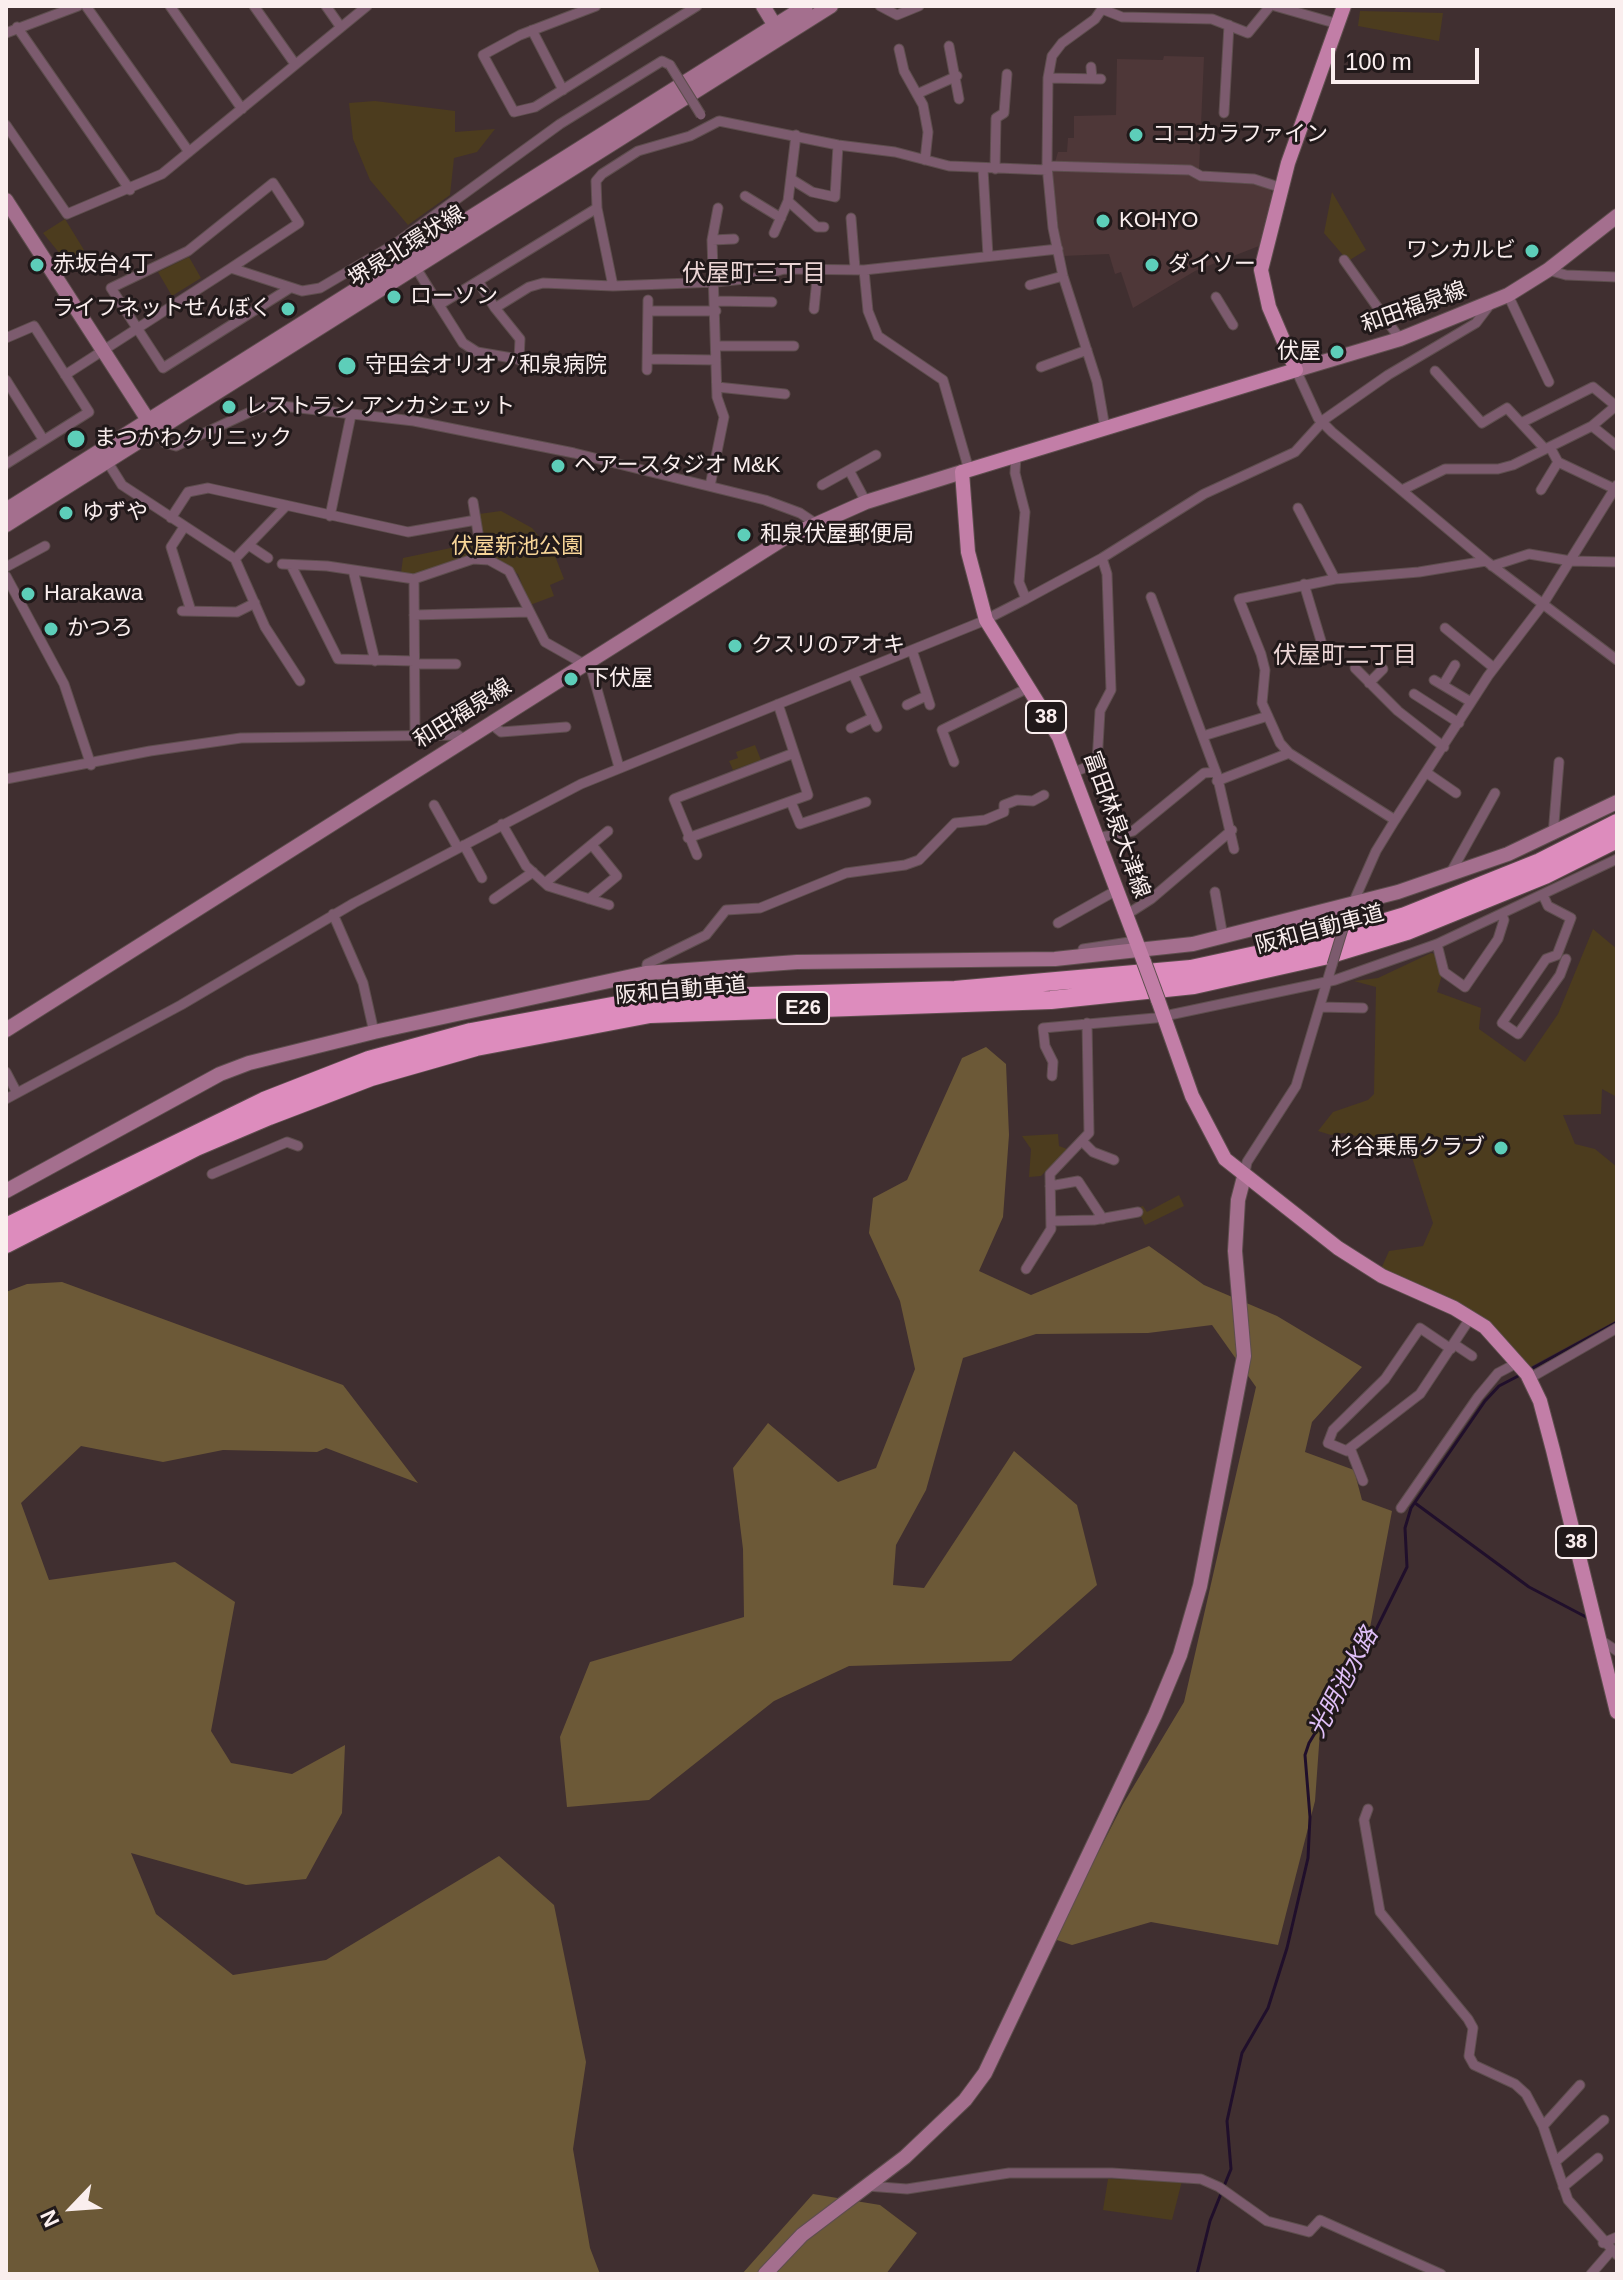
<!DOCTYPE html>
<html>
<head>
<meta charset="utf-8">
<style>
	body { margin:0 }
	#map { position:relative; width:1623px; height:2280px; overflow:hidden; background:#402f30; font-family:Helvetica,sans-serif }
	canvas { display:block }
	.frame { position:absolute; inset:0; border:8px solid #faeeee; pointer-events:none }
	.north { position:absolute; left:32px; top:2168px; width:80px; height:80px; -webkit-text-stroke:6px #21191a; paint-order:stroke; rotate:245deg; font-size:22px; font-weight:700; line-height:32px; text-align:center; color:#faeeee }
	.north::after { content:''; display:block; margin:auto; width:28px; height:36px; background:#faeeee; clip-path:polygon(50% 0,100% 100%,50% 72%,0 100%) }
	.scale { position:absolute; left:1331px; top:48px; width:148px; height:36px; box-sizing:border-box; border:4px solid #faeeee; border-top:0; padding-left:10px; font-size:24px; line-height:28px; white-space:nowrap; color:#faeeee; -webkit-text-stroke:6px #21191a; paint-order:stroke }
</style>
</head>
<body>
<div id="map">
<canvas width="1623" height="2280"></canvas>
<div class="frame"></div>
<div class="north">N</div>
<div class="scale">100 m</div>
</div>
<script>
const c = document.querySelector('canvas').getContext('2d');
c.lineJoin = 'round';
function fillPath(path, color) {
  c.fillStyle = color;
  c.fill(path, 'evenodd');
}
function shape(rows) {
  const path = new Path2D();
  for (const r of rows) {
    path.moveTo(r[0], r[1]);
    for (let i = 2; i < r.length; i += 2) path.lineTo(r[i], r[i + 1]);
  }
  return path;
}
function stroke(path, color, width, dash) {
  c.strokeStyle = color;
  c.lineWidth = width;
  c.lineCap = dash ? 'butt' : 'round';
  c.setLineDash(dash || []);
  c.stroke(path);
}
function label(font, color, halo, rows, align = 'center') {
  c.font = font + ' Helvetica,"Noto Sans JP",sans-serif';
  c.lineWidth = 6;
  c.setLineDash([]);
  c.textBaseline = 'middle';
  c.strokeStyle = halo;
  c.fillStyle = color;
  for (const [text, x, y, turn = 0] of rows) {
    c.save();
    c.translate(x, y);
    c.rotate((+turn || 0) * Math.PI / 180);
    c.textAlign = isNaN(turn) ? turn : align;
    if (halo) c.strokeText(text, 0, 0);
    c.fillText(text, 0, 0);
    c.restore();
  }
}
fillPath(shape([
	[1164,56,1204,57,1199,170,1191,166,1055,162,1058,152,1067,152,1068,138,1074,138,1074,116,1116,115,1117,59,1163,60],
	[1054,169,1189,174,1207,182,1253,184,1270,189,1273,195,1259,246,1195,271,1133,308,1121,272,1115,274,1109,254,1062,256,1051,172]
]), '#4e3738');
fillPath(shape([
	[1360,11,1443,13,1439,41,1358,26],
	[375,101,455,111,455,132,495,129,477,152,454,158,450,195,408,225,370,180,353,139,349,103],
	[1332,192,1366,250,1348,261,1324,233],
	[65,219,84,250,65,260,43,233],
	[189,257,201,278,172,296,158,272],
	[501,511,532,528,542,540,548,538,564,579,550,585,554,596,530,605,518,574,488,557,417,575,401,573,403,558,484,541,479,514],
	[755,745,761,760,733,770,729,761,738,758,736,752],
	[1593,929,1617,949,1617,1097,1602,1089,1601,1114,1563,1115,1575,1144,1595,1149,1617,1167,1617,1320,1530,1367,1482,1319,1381,1269,1389,1251,1423,1246,1433,1223,1409,1148,1343,1133,1331,1135,1318,1131,1333,1112,1368,1100,1374,1094,1376,987,1354,981,1378,978,1431,953,1438,955,1442,975,1437,992,1481,1008,1479,1029,1525,1062,1558,1014],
	[1058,1134,1059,1146,1067,1149,1041,1176,1029,1177,1031,1149,1022,1136],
	[1179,1195,1184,1206,1145,1225,1137,1208,1143,1206,1147,1212],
	[1108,2179,1182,2181,1172,2220,1103,2210]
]), '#4c3c1e');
fillPath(shape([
	[986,1047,1006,1064,1009,1135,1003,1217,979,1271,1031,1295,1149,1246,1204,1285,1277,1316,1362,1367,1312,1422,1305,1452,1354,1470,1362,1500,1392,1511,1369,1633,1323,1690,1315,1801,1278,1945,1151,1922,1072,1945,1054,1939,1123,1804,1184,1702,1256,1387,1212,1325,1148,1333,1036,1334,963,1358,926,1490,896,1545,893,1585,924,1588,1014,1451,1077,1505,1097,1585,1011,1661,849,1666,774,1701,649,1800,567,1807,560,1737,590,1662,744,1617,743,1549,733,1468,768,1423,838,1482,876,1468,915,1369,900,1301,869,1233,873,1198,907,1180,962,1058],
	[62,1282,343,1385,418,1483,326,1448,317,1452,223,1450,163,1462,81,1446,21,1503,49,1580,175,1562,235,1602,211,1731,231,1763,292,1774,345,1745,342,1813,306,1879,246,1885,131,1853,156,1914,233,1975,326,1960,499,1856,554,1905,586,2062,573,2149,590,2248,600,2274,6,2274,6,1292,27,1284],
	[813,2194,880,2205,917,2233,886,2274,742,2274]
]), '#6c5937');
stroke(shape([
	[1529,1370,1617,1322],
	[1415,1503,1529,1587,1586,1617],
	[1197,2274,1210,2221,1231,2169,1227,2121,1242,2053,1268,2008,1287,1948,1308,1858,1310,1817,1305,1755,1309,1743,1368,1646,1407,1567,1405,1528,1411,1508,1485,1401,1499,1386,1522,1374]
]), '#200f2b', 3);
const street = shape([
	[86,6,189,152],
	[170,6,242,109],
	[254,6,295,64],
	[326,6,340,26],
	[596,6,520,35,483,55,514,112,535,107,697,6],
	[880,6,897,15,919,6],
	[1104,6,1095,19,1062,43,1052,56,1048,78,1047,166,1053,228,1063,276,1097,382,1105,428],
	[1275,6,1338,24],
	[1102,9,1122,17,1212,19,1248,33,1270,6],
	[17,27,130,190],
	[532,30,563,90],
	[6,33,78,6],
	[949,46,959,99],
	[899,49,904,71,923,105,928,132,925,160],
	[1091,67,1092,79],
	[1048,78,1101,79],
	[917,94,957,76],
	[1224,113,1229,25],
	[6,125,67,214,162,174,367,6],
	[1047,166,1190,170,1201,176,1254,179,1282,188],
	[983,169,988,256],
	[995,169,996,118,1004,113,1007,74],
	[791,179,812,192,835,197,838,145],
	[745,196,781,218],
	[788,201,817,227,824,227],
	[597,208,613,286],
	[851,218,855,268],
	[774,233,788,201,796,135],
	[712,240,734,239],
	[1344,260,1400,339],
	[413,263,439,305,597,208,596,181,602,174,638,151,690,136,719,121,838,145,895,152,949,166,1047,170],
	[231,268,299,223,273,183,188,251,111,288,163,368,290,288],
	[864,270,868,311,878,336,943,380,969,470],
	[1548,270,1566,275,1617,277],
	[478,281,495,308,529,287,543,283,613,286,716,282,754,278,784,269,864,270,1058,249],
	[1030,285,1063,276],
	[1508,295,1549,382],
	[1216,297,1233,325],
	[717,301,772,302],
	[439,305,463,343,477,352,553,365,586,367],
	[495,308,520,339,519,360],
	[814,309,818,269],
	[649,311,716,311],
	[6,338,34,326,89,412,6,464],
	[716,346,794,346],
	[648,359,716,360],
	[1041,367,1087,350],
	[647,370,648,300],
	[1296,370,1318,418,1332,432,1486,561,1617,660],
	[1435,371,1482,423,1507,408,1545,449],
	[65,375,231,268,302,291,320,288,395,244,560,124,662,61,670,65],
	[6,380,43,439],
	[717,387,785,394],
	[1521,423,1593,387,1616,406],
	[1592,426,1617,446],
	[154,429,165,443,176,446,261,407,282,406,414,421,574,453,765,500,800,513,815,523],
	[1550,447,1558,462,1615,489],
	[1016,455,1015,473,1025,512,1019,582,1026,599],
	[107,461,122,485,235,559],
	[849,470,866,502],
	[822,485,876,455],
	[710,486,724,417,717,397,712,240,718,208],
	[1402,490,1445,469,1498,469,1513,465,1592,426,1617,405],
	[1541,490,1558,462],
	[473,502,479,539],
	[286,506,235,559,265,627,300,681],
	[1298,508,1335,579],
	[330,516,351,415],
	[171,518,188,492,208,488,408,532,476,520],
	[184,527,171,547,191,611],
	[250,546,268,558],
	[282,564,327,566,414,579,473,559,489,560,509,571,545,642,591,668,619,767],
	[291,565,338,659,414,661],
	[1492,566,1529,554,1571,561,1617,562],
	[6,567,45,546],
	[353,570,375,661],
	[6,576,64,684,91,765],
	[414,579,415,735],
	[1304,584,1321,641],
	[1151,597,1217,775,1234,849],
	[182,611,237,612,255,603],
	[414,615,528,612],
	[1445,628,1494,668],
	[912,650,930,705],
	[414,664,456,664],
	[1355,668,1398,711,1444,747],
	[853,674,877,727],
	[1434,680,1471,702],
	[1369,683,1383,669],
	[1443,685,1455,665],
	[1414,694,1459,723],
	[907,705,926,696],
	[490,723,501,732,566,727],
	[851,728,872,718],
	[1203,736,1268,716],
	[954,762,942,730,1028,688],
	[1074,772,1097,763,1100,711,1111,690,1107,574,1102,558],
	[1427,773,1456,793],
	[6,779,150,751,241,738,458,735,464,739],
	[1217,781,1289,753],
	[791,802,800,824,866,802],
	[434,805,458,848],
	[1395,820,1289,753,1280,743,1262,703,1265,670,1261,654,1239,599,1335,579,1419,572,1486,561],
	[502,824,526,866,548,886,609,905],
	[1553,835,1559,762],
	[688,838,808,795,778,704],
	[1097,838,1133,831,1204,773,1216,772],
	[464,845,482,878],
	[697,855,674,799,794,753],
	[1450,874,1495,793],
	[545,883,608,831],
	[1215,892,1223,937],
	[1543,895,1548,906,1571,918,1557,955,1546,959,1502,1023,1518,1034,1560,975,1566,959],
	[494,899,533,872],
	[589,899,617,876,592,845],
	[333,914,363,983,374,1032],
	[1126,915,1151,899,1232,830],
	[1346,919,1376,851,1395,820,1488,676,1543,604,1617,485],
	[1058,923,1117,890],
	[1437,944,1444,972,1465,987,1498,939,1504,920,1502,915],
	[1083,949,1136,941],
	[646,973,647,964,706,935,726,910,760,908,846,873,905,865,919,860,955,823,985,820,1004,812,1004,805,1017,800,1033,801,1044,795],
	[1320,1007,1363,1008],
	[6,1072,17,1093],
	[1052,1076,1053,1062,1045,1046,1043,1028,1155,1018,1335,980,1437,944,1617,859],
	[6,1099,181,1005,354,903,581,784,981,622,1026,599,1102,558,1204,494,1295,452,1325,419,1388,375,1476,323,1492,302],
	[1082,1141,1093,1152,1114,1160],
	[212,1174,287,1142,298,1146],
	[1244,1177,1247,1162,1296,1086,1332,965],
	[1050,1186,1078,1181,1103,1219],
	[1051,1221,1094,1220,1138,1212],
	[1026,1269,1051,1229,1050,1174,1089,1133,1087,1023],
	[1454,1344,1472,1356],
	[1530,1378,1617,1328],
	[1350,1448,1420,1394,1471,1317],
	[1363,1481,1350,1448,1347,1451,1328,1443,1333,1430,1385,1379,1420,1328,1451,1349],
	[1401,1508,1478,1397,1498,1373,1519,1362],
	[1599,1639,1617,1651],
	[1368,1809,1364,1820,1380,1912,1468,2019,1473,2028,1469,2056,1474,2065,1515,2084,1526,2094,1543,2126,1568,2200,1617,2255],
	[1543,2126,1580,2085],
	[1555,2162,1604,2120],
	[867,2186,907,2189,1009,2173,1112,2173,1201,2179,1219,2187,1267,2221,1309,2232,1320,2220,1441,2274],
	[1563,2187,1598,2158],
	[1603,2243,1617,2237],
	[1591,2274,1611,2251]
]);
const secondary = shape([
	[763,6,780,34],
	[6,200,148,420],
	[1296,370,1400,339,1508,295,1548,270,1617,216],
	[6,510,806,6],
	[6,525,831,6],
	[6,1030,783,539,866,502,962,472],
	[6,1191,220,1074,249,1063,374,1032,646,973,797,962,1055,959,1193,944,1398,892,1508,854,1617,802],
	[765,2274,802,2235,905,2157,965,2100,985,2073,1155,1715,1180,1655,1200,1586,1244,1356,1235,1251,1238,1200,1244,1177]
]);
const primary = shape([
	[1144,962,1059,737,986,620,968,552,962,472,1296,370,1269,307,1261,270,1288,163,1344,6],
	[1158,1000,1192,1096,1225,1159,1338,1248,1382,1276,1454,1308,1485,1327,1527,1374,1540,1401,1553,1450,1617,1712]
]);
const highway = shape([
	[6,1227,264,1101,369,1060,471,1032,650,999,955,990,1191,969,1325,940,1405,916,1540,862,1617,823],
	[6,1244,196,1147,269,1116,371,1077,476,1047,650,1014,1051,1000,1194,985,1328,955,1407,931,1545,875,1617,839]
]);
stroke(street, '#5e4e4e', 11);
stroke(secondary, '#5e4e4e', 16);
stroke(primary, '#5e4e4e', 16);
stroke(highway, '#5e4e4e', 20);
stroke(street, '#7c5b6e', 9);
stroke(secondary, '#a46f8e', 14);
stroke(primary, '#c27ea7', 14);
stroke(highway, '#dd8cbd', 18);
const streetBridge = shape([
	[670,65,701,115],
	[1332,965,1346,919]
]);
const primaryBridge = shape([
	[1144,962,1158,1000]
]);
stroke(streetBridge, '#5e4e4e', 11, []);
stroke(primaryBridge, '#5e4e4e', 16, []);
stroke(streetBridge, '#7c5b6e', 9);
stroke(primaryBridge, '#c27ea7', 14);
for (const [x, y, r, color] of [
	[1136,135,8,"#5dceb9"],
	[1103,221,8,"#5dceb9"],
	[1532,251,8,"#5dceb9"],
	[37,265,8,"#5dceb9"],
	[1152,265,8,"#5dceb9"],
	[394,297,8,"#5dceb9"],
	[288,309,8,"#5dceb9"],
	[1337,352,8,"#5dceb9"],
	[347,366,10,"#5dceb9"],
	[229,407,8,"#5dceb9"],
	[76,439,10,"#5dceb9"],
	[558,466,8,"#5dceb9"],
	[66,513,8,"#5dceb9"],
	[744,535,8,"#5dceb9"],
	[28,594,8,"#5dceb9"],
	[51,629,8,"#5dceb9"],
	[735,646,8,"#5dceb9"],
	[571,679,8,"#5dceb9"],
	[1501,1148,8,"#5dceb9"]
]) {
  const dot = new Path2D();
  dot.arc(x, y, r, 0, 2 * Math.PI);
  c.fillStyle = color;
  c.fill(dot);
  stroke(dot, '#21191a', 3);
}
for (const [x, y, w] of [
	[1046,717,40],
	[803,1008,52],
	[1576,1542,40]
]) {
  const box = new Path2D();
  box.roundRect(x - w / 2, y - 16, w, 32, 6);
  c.fillStyle = '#21191a';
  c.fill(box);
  stroke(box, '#faeeee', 2);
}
label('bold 20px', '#faeeee', null, [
	["38",1046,717],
	["E26",803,1008],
	["38",1576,1542]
]);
label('22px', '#faeeee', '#21191a', [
	["ココカラファイン",1152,135],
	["KOHYO",1119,221],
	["ワンカルビ",1516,251,"right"],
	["赤坂台4丁",53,265],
	["ダイソー",1168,265],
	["ローソン",410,297],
	["ライフネットせんぼく",272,309,"right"],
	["伏屋",1321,352,"right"],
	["守田会オリオノ和泉病院",365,366],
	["レストラン アンカシェット",245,407],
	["まつかわクリニック",94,439],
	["ヘアースタジオ M&K",574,466],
	["ゆずや",82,513],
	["和泉伏屋郵便局",760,535],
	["Harakawa",44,594],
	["かつろ",67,629],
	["クスリのアオキ",751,646],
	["下伏屋",587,679],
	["杉谷乗馬クラブ",1485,1148,"right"]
], 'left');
label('22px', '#faeeee', '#21191a', [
	["堺泉北環状線",407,247,-32],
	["和田福泉線",1414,308,-20],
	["和田福泉線",463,714,-32],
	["富田林泉大津線",1116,825,70],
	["阪和自動車道",1320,930,-15],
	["阪和自動車道",681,991,-5]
]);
label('22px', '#f7d598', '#21191a', [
	["伏屋新池公園",517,547]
]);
label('24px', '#ebd5d5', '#21191a', [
	["伏屋町三丁目",754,274],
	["伏屋町二丁目",1345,656]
]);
label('italic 24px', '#e1c0f9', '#21191a', [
	["光明池水路",1344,1683,-62]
]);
</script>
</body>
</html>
